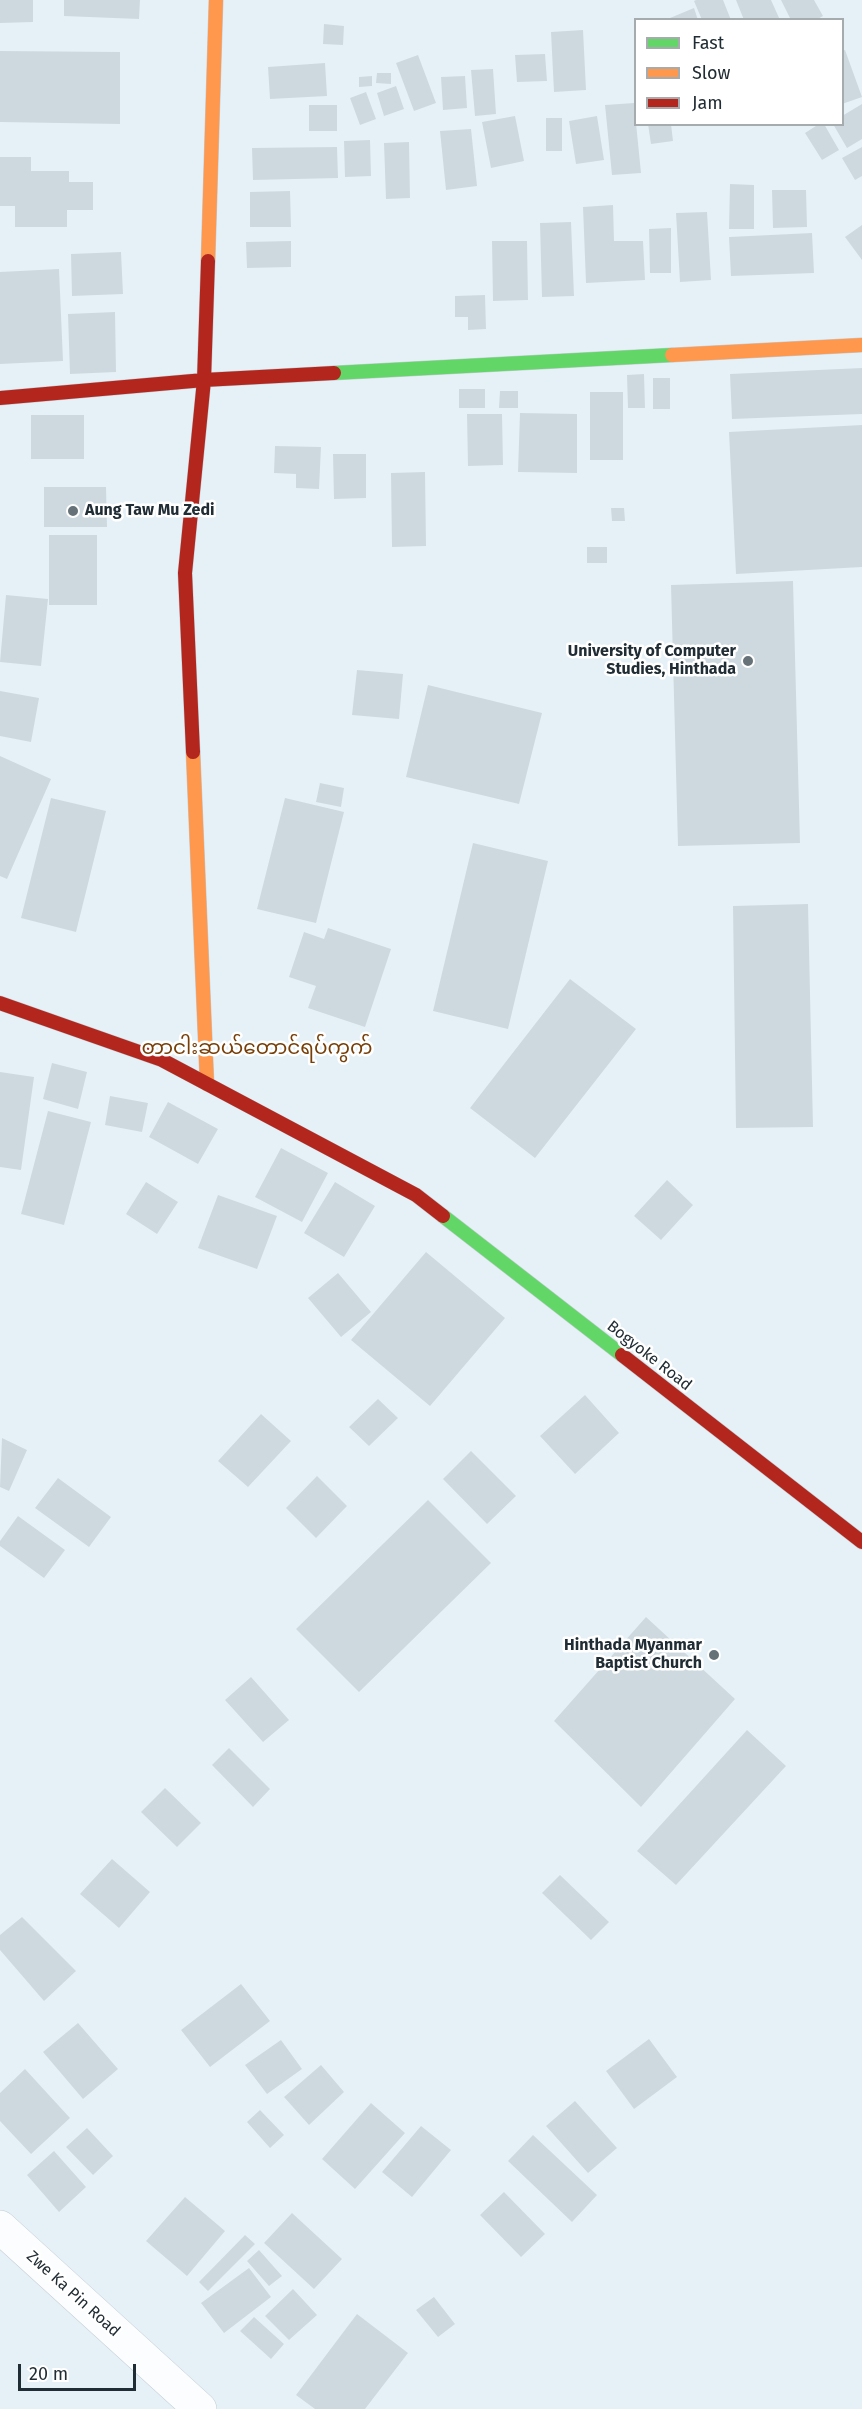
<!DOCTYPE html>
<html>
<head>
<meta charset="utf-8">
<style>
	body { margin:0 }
	#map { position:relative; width:862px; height:2409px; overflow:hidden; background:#e6f1f7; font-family:"Fira Sans",sans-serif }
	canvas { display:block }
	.legend { position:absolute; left:634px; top:18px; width:210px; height:108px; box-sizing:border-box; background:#fff; border:2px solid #a6abae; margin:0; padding:8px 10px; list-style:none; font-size:18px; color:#212d34 }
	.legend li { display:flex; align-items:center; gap:12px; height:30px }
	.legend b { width:30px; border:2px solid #a6abae }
	.scale { position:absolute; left:18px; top:2364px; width:118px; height:27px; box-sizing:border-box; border:3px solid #212d34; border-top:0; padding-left:8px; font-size:18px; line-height:21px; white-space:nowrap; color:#212d34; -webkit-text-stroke:4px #fff; paint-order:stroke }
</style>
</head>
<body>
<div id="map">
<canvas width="862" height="2409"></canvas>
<ul class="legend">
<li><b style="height:8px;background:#63d668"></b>Fast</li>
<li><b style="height:8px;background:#ff974d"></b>Slow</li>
<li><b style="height:8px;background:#b3261e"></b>Jam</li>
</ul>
<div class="scale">20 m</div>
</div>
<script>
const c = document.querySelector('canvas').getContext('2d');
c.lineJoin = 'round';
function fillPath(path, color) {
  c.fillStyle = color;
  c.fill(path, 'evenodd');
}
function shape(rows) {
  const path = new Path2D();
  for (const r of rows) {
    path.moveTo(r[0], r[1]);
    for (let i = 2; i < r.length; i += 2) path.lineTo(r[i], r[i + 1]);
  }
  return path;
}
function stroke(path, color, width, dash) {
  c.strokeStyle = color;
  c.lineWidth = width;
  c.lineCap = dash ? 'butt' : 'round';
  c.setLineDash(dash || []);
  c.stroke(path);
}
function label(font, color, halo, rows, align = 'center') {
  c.font = font + ' "Fira Sans","Noto Sans Myanmar",sans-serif';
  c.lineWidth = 5;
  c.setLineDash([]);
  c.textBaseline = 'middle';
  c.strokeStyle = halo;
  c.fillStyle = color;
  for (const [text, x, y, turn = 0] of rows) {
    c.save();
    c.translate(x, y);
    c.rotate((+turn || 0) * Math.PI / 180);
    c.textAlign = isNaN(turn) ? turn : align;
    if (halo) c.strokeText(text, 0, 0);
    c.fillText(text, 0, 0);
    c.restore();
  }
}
fillPath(shape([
	[0,0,33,0,33,22,0,23],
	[64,0,140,0,139,19,64,16],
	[696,0,723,0,731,20,702,20,694,1],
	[736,0,771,0,780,20,744,20],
	[781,0,814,0,823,16,816,20,791,20],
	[694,8,698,20,671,20,670,18],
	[324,24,344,26,343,45,323,44],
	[583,30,586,90,554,92,551,32],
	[845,50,862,97,842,104,842,51],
	[0,51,120,52,120,124,0,122],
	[545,54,547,81,517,82,515,55],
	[418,55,436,103,414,111,396,63],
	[325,63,327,96,270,99,268,67],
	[493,69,496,114,475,116,471,70],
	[377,73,391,73,391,84,376,83],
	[372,76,372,86,359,87,359,77],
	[465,76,467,108,443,110,441,77],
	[396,86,404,109,384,116,377,93],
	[366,92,376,119,360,125,350,98],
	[634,103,641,173,612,175,605,105],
	[862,104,862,139,847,148,833,124,842,124,842,116],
	[309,105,337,105,337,131,309,131],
	[515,116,524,161,491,168,482,122],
	[597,116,604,160,576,164,569,121],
	[546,118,562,118,562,151,546,151],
	[648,124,671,124,673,141,651,144],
	[819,124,824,124,839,150,822,160,805,133],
	[471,129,477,186,446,190,440,131],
	[370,140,371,176,345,177,344,141],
	[409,142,410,198,386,199,384,143],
	[337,147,338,178,253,180,252,148],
	[862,147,862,176,855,180,842,158],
	[0,157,31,157,31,171,69,171,69,182,93,182,93,210,67,210,67,227,15,227,15,206,0,206],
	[730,184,754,185,754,229,729,229],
	[772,190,806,190,807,227,773,228],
	[290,191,291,227,250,227,250,192],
	[613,205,614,241,643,241,645,280,586,283,583,207],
	[707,212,711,280,680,282,676,213],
	[571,222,574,296,542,297,540,223],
	[862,225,862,260,845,237],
	[671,228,671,273,650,273,649,229],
	[812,233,814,273,731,276,729,237],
	[291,241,291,267,247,268,246,242],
	[492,241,527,241,528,300,493,301],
	[121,252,123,294,72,296,71,254],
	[59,269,63,361,0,364,0,272],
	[485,295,486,329,468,330,468,317,455,317,455,296],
	[115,312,116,372,70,374,68,314],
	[862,368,862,414,732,419,730,374],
	[644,374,645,408,628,408,627,375],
	[653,378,670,378,670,409,653,409],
	[459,389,485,389,485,408,459,408],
	[500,391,518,391,518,408,499,408],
	[590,392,623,392,623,460,590,460],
	[520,413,577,414,577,473,518,472],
	[467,414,502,414,503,465,468,466],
	[31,415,84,415,84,459,31,459],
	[862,425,862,567,736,574,729,432],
	[275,446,321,447,319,489,296,488,296,474,274,473],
	[333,454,366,454,366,498,334,499],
	[425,472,426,546,392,547,391,473],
	[44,487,106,487,107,527,44,527],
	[611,508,624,508,625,521,612,521],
	[49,535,97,535,97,605,49,605],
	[587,547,607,547,607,563,587,563],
	[793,581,800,843,678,846,671,585],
	[6,595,48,599,41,666,0,662],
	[357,670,403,674,399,719,352,715],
	[428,685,542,713,519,804,406,777],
	[0,691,39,698,31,742,0,736],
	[0,756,51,779,7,879,0,876],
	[320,783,344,788,341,807,316,802],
	[51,798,106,811,76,932,21,918],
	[285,798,344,812,316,923,257,909],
	[473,843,548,861,508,1029,433,1011],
	[808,904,813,1127,736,1128,733,906],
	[328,928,391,949,365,1027,308,1008,316,986,289,977,304,932,324,939],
	[570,979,636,1029,535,1158,470,1108],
	[52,1063,87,1072,78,1109,43,1099],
	[0,1072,34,1077,21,1170,0,1167],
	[110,1096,148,1103,142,1132,105,1125],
	[168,1102,218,1129,198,1164,149,1137],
	[48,1111,91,1122,64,1225,21,1214],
	[281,1148,328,1173,302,1222,255,1197],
	[667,1180,693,1205,661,1240,634,1216],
	[146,1182,178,1202,157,1234,126,1214],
	[335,1182,375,1206,344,1257,304,1233],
	[218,1195,277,1216,257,1269,198,1248],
	[426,1252,505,1318,430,1406,351,1340],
	[338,1273,371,1312,341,1337,308,1298],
	[585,1395,619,1433,575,1474,540,1436],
	[378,1399,398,1418,369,1446,349,1427],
	[261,1414,291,1441,248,1487,218,1461],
	[2,1438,27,1450,9,1491,0,1487],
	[471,1451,516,1496,487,1524,443,1479],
	[317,1476,347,1506,316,1538,286,1508],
	[58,1478,111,1517,89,1547,35,1508],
	[428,1500,491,1563,359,1692,296,1629],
	[18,1516,65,1550,44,1578,0,1546,0,1541],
	[646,1617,735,1699,641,1807,554,1721],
	[251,1677,289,1720,263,1742,225,1700],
	[747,1730,786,1766,676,1885,637,1851],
	[229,1748,270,1789,253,1807,212,1765],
	[165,1788,201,1823,177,1847,141,1812],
	[112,1859,150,1892,119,1928,80,1894],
	[560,1875,609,1922,591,1940,542,1893],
	[22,1917,76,1971,44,2001,0,1950,0,1935],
	[241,1984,270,2021,210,2067,181,2030],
	[78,2023,118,2069,83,2099,43,2052],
	[649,2039,677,2077,634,2109,606,2071],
	[281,2040,302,2069,267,2094,245,2065],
	[321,2065,344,2092,309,2125,284,2097],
	[25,2069,70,2118,31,2154,0,2121,0,2093],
	[575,2101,617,2148,588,2173,546,2126],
	[371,2103,405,2133,355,2189,322,2159],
	[260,2110,284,2135,270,2148,247,2122],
	[421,2126,451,2150,412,2197,382,2172],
	[87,2128,113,2156,93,2175,66,2147],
	[533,2135,597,2195,572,2222,508,2161],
	[54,2151,86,2187,59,2212,27,2175],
	[504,2192,545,2234,521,2257,480,2215],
	[185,2197,225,2231,187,2276,146,2241],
	[292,2213,342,2259,314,2289,264,2243],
	[245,2235,255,2244,208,2291,199,2282],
	[259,2250,282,2276,269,2286,247,2261],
	[249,2268,271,2297,224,2333,201,2303],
	[293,2289,317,2315,289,2340,265,2316],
	[434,2297,455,2324,438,2337,416,2310],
	[357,2314,408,2353,365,2409,315,2409,296,2395],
	[254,2317,284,2344,271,2359,240,2331]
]), '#ced9df');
const street = shape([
	[0,2227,200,2409]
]);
const fast = shape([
	[334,373,672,355],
	[443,1216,622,1355]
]);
const slow = shape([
	[208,261,216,0],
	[672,355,862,345],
	[193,752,207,1084]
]);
const jam = shape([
	[0,398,204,380,334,373],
	[193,752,185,573,204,380,208,261],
	[0,1003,162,1060,416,1195,443,1216],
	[622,1355,862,1542]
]);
stroke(street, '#c2cdd3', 34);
stroke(fast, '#c2cdd3', 15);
stroke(slow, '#c2cdd3', 15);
stroke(jam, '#c2cdd3', 15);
stroke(street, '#fbfdfe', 33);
stroke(fast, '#63d668', 14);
stroke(slow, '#ff974d', 14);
stroke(jam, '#b3261e', 14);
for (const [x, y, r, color] of [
	[73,511,6,"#667278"],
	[748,661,6,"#667278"],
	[714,1655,6,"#667278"]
]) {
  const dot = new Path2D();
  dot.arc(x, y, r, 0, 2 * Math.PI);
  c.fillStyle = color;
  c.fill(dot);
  stroke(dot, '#fff', 2);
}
label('bold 16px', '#212d34', '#fff', [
	["Aung Taw Mu Zedi",85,511,"left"],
	["University of Computer",736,652],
	["Studies, Hinthada",736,670],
	["Hinthada Myanmar",702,1646],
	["Baptist Church",702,1664]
], 'right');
label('16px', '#212d34', '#fff', [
	["Bogyoke Road",649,1356,38],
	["Zwe Ka Pin Road",73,2294,42]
]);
label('20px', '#773e07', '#fff', [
	["တာငါးဆယ်တောင်ရပ်ကွက်",257,1048]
]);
</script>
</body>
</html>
